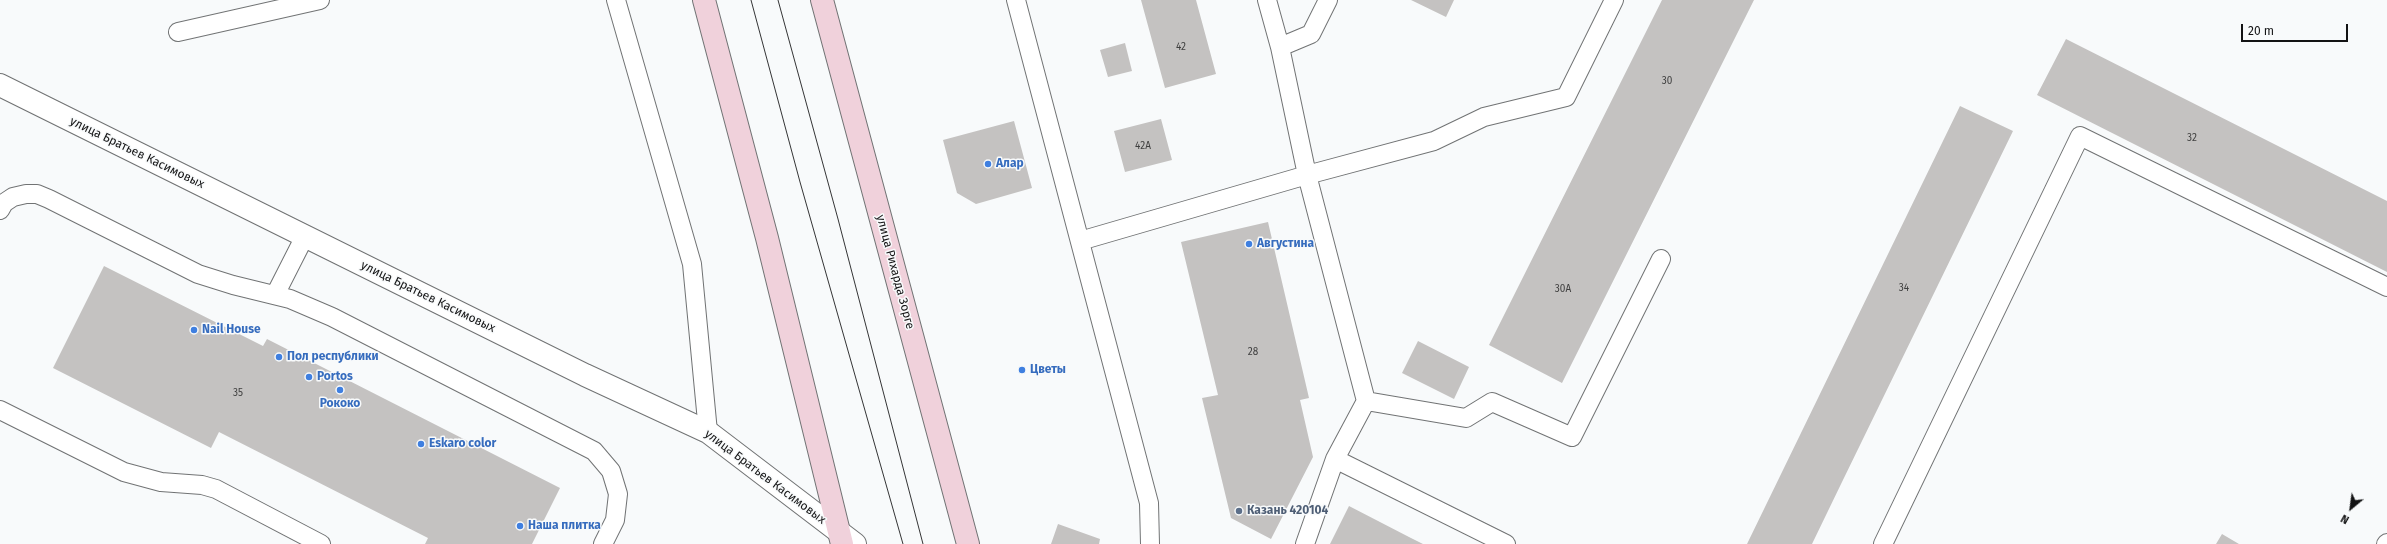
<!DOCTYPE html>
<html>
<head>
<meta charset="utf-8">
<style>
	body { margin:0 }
	#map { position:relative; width:2387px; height:544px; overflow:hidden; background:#f8fafb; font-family:"Fira Sans",sans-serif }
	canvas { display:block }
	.north { position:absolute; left:2331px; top:488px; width:40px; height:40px; -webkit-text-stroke:3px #f8fafb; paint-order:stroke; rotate:209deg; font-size:11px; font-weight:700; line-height:16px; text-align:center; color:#131314 }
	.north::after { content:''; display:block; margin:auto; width:14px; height:18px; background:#131314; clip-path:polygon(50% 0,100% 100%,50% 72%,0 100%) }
	.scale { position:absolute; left:2241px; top:24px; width:107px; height:18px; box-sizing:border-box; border:2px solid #131314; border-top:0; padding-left:5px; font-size:12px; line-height:14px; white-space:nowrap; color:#131314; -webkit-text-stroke:3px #f8fafb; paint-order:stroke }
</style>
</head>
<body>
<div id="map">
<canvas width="2387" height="544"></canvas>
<div class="north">N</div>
<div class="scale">20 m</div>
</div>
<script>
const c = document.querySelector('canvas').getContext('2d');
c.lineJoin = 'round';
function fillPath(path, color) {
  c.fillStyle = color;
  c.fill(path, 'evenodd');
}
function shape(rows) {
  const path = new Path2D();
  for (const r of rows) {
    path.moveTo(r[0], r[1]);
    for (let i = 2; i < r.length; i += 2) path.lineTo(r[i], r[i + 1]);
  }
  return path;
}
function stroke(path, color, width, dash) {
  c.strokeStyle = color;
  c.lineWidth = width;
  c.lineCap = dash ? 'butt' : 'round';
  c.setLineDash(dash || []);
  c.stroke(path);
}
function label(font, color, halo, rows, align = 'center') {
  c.font = font + ' "Fira Sans",sans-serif';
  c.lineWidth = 3;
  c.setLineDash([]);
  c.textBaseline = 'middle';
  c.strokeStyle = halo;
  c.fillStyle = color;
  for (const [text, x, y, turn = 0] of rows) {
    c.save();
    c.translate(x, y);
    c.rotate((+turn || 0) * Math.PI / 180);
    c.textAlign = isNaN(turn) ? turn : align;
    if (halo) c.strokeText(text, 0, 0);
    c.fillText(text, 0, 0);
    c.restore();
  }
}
fillPath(shape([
	[1141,0,1196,0,1216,74,1165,88],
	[1411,0,1454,0,1446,17],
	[1662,0,1754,0,1562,383,1489,345],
	[2066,39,2387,201,2387,272,2037,95],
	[1125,43,1132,71,1108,77,1100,50],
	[1960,106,2013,131,1842,482,1812,544,1747,544],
	[1161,119,1172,160,1125,172,1114,131],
	[1014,121,1032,188,976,204,957,193,943,140],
	[1268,222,1309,398,1300,400,1313,457,1271,539,1231,518,1202,398,1218,395,1181,242],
	[104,266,263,346,267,339,560,488,532,544,425,544,428,538,219,432,211,448,53,368],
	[1418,341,1469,367,1454,399,1402,373],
	[1349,506,1409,537,1423,544,1330,544],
	[1058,524,1100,539,1099,544,1051,544],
	[2222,534,2239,544,2216,544]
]), '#c4c2c1');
const service = shape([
	[616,0,692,264,708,432],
	[1016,0,1149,503,1150,544],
	[1267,0,1280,47,1307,175,1366,401,1335,459,1305,544],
	[178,32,320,0],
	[1280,47,1311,34,1328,0],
	[0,210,4,203,13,197,26,194,37,194,49,199,198,274,233,285,290,299,332,317,594,451,611,471,618,494,615,520,603,544],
	[1080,241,1307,175,1434,141,1484,117,1566,97,1614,0],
	[275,295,305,236],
	[1366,401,1466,418,1492,402,1572,437,1661,259],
	[0,410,124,472,161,482,202,485,216,489,321,544],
	[1335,459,1506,544],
	[1883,544,2080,136,2387,287],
	[2386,544,2387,543]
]);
const tertiary = shape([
	[0,85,585,375,708,432,855,544]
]);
const secondary = shape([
	[704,0,767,238,842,544],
	[822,0,968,544]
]);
stroke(service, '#717374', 20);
stroke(tertiary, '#717374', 24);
stroke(secondary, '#717374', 24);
stroke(service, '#fff', 18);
stroke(tertiary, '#fff', 22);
stroke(secondary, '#f0d1db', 22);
stroke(shape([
	[751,0,800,182,903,544],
	[778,0,838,219,923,544]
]), '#343435', 1);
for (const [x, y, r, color] of [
	[988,164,4,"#3f7fe0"],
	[1249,244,4,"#3f7fe0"],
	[194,330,4,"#3f7fe0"],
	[279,357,4,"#3f7fe0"],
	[1022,370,4,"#3f7fe0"],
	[309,377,4,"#3f7fe0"],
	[340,390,4,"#3f7fe0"],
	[421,444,4,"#3f7fe0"],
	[1239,511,4,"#5c6f8a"],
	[520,526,4,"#3f7fe0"]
]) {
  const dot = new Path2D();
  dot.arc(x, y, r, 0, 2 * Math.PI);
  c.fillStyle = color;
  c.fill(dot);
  stroke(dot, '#f8fafb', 1.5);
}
label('10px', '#3f3f3f', null, [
	["42",1181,47],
	["30",1667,81],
	["32",2192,138],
	["42А",1143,146],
	["34",1904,288],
	["30А",1563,289],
	["28",1253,352],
	["35",238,393]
]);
label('12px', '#131314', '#f8fafb', [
	["улица Братьев Касимовых",137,153,26],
	["улица Рихарда Зорге",895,272,75],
	["улица Братьев Касимовых",428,297,26],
	["улица Братьев Касимовых",765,477,37]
]);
label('bold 12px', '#366cbe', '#f8fafb', [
	["Алар",996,164],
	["Августина",1257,244],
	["Nail House",202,330],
	["Пол республики",287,357],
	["Цветы",1030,370],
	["Portos",317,377],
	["Рококо",340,404,"center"],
	["Eskaro color",429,444],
	["Наша плитка",528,526]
], 'left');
label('bold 12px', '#4e5e75', '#f8fafb', [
	["Казань 420104",1247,511]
], 'left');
</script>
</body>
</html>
